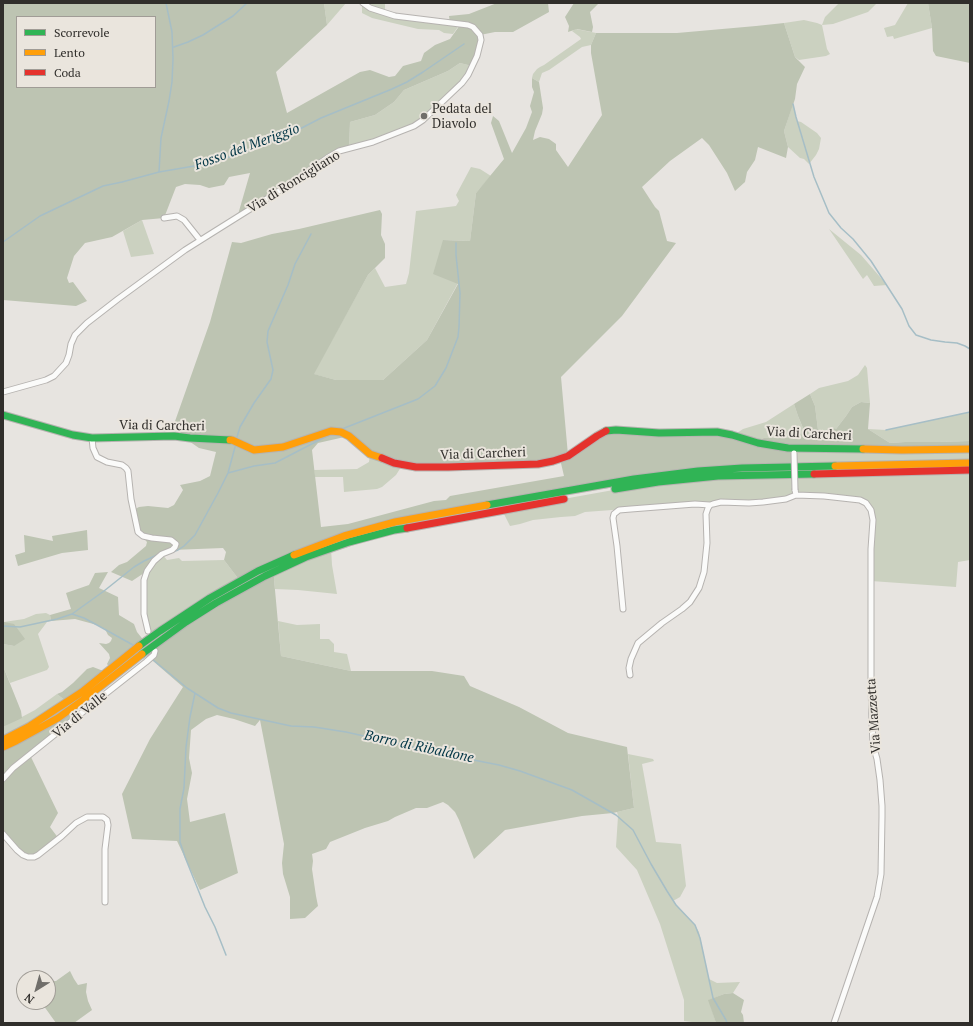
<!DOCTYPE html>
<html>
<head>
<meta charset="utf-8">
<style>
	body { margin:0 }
	#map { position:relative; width:973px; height:1026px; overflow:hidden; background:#e7e4e0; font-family:"PT Serif",serif }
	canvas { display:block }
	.frame { position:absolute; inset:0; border:4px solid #302e2b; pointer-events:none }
	.legend { position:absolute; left:16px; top:16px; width:140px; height:72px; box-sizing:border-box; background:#eae5dd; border:1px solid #a09c96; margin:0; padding:5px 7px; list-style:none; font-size:12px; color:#302e2b }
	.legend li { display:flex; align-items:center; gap:8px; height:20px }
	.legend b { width:20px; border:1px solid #a09c96 }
	.north { position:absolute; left:16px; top:970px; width:40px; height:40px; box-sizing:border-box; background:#eae5dd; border:1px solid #a09c96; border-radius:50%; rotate:217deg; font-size:11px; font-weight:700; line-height:16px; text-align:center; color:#302e2b }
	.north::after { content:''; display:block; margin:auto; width:14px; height:18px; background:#706e6a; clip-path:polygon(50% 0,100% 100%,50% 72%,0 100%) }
</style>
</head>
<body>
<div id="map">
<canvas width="973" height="1026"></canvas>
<div class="frame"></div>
<ul class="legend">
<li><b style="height:5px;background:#30b455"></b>Scorrevole</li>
<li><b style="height:5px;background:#ff9f0a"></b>Lento</li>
<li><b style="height:5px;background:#e5322d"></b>Coda</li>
</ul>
<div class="north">N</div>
</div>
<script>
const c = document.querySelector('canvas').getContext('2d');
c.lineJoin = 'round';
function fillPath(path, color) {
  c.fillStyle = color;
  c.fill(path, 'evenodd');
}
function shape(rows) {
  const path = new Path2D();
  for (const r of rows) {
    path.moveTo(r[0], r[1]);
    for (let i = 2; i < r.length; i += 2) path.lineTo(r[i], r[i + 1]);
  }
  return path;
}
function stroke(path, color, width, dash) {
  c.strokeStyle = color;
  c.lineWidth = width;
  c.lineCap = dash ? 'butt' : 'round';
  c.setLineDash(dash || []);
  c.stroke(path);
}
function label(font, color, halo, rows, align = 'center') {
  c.font = font + ' "PT Serif",serif';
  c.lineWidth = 4;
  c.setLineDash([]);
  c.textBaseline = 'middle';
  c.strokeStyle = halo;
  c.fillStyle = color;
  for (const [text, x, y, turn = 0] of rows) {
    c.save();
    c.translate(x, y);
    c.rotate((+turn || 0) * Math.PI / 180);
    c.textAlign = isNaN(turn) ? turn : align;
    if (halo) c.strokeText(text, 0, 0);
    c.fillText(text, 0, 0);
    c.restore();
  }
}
fillPath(shape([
	[324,3,346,3,327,25],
	[362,3,385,3,385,13,460,24,453,34,444,33,439,30,418,29,372,18,362,13],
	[839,3,877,3,868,12,833,24,822,25,827,49,830,54,826,56,799,60,795,57,784,23,804,20,817,23,822,25,825,17],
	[908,3,928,3,932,28,894,39,893,36,887,37,884,28,895,25],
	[576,29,596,33,591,45,582,47,549,70,542,73,539,82,532,78,533,74,537,69,540,67,544,65,581,39,580,37,572,31],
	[460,63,472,66,468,75,423,120,349,149,350,122,375,115,394,102,404,90,448,71],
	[793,104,797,121,801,122,817,133,821,138,819,149,816,155,809,164,804,159,800,158,788,147,784,131],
	[471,167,480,169,491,176,476,193,470,241,443,240,458,283,427,340,383,380,336,380,313,374,368,275,375,268,385,287,406,284,409,273,416,211,456,206,459,201,456,195],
	[142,220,154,254,131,257,123,231],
	[829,229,861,255,887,285,874,286,867,275,863,279],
	[865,365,867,368,870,403,861,402,852,407,846,416,836,429,826,432,818,430,815,406,810,394,819,388,848,381,858,375],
	[794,404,798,416,803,428,803,433,795,434,786,438,758,443,737,433,743,429,766,422],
	[970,412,970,441,939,442,905,442,890,443,868,429,886,430],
	[794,448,970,449,970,463,794,467],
	[370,454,403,464,396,475,382,487,377,489,344,492,343,477,315,477,314,470,357,469,369,462],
	[970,470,970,560,958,562,956,587,871,581,873,520,866,503,796,495,786,499,721,502,585,512,575,516,561,517,533,520,520,524,510,526,502,510,658,482],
	[331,548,332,565,337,594,298,590,275,589,274,579,275,571],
	[162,554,167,560,179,558,182,561,224,560,240,581,150,638,148,631,144,580,154,561],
	[46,613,50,615,51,621,47,622,38,634,49,667,47,670,10,683,3,666,3,644,14,646,4,622,24,619,36,614],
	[278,621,297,625,320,624,320,639,329,639,334,644,334,652,347,654,351,671,281,656],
	[57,694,67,702,3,740,3,727,35,710],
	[628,754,653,759,654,761,642,764,656,842,681,844,686,886,680,897,673,901,695,925,699,932,709,979,717,983,740,982,733,993,724,994,709,1000,716,1023,700,1023,684,1021,684,1000,660,924,637,870,616,847,618,816,617,812,634,808]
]), '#cbd1c0');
fillPath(shape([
	[3,3,324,3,327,25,276,72,287,113,360,72,370,70,389,77,395,76,403,66,421,61,424,53,435,45,450,39,460,25,450,23,449,16,469,14,497,3,548,3,549,12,513,32,495,32,480,35,472,66,460,63,448,71,404,90,394,102,375,115,350,122,349,149,339,151,237,218,250,173,229,177,224,185,209,188,200,185,185,184,176,187,164,218,142,220,112,237,85,243,74,256,67,278,69,283,73,282,87,301,76,306,3,300],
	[17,17,155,17,155,87,17,87],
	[574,3,599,3,590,12,593,27,592,32,577,29,568,32,569,26,565,17],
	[928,3,970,3,970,63,936,56,933,51,932,28],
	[784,23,795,57,805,67,797,84,795,99,784,131,788,147,786,158,758,147,755,160,747,172,745,182,735,191,727,173,709,145,702,138,670,161,642,187,655,207,659,211,667,241,676,243,622,316,561,377,568,455,606,431,702,432,758,443,764,438,786,438,795,434,803,433,803,428,798,416,794,404,810,394,815,406,818,430,825,432,829,427,836,429,846,416,852,407,861,402,870,403,868,429,890,443,905,442,939,442,970,441,970,449,794,448,794,467,742,468,468,509,240,581,224,560,226,552,223,548,172,550,162,554,147,571,132,581,111,572,119,565,127,562,146,546,147,542,138,532,133,510,139,507,148,506,168,508,174,505,183,490,180,485,200,481,210,476,216,452,199,448,183,437,173,427,210,322,232,242,241,243,272,234,299,229,380,210,382,214,381,235,385,244,385,258,368,275,314,374,336,380,383,380,427,340,458,284,433,274,443,240,470,241,476,193,504,159,491,123,493,116,499,121,512,153,526,128,532,112,530,106,534,92,532,87,532,78,539,82,543,108,542,114,535,131,533,140,540,137,549,139,556,144,556,150,568,167,602,115,591,53,591,45,596,33,677,33,756,26],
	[349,436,370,454,416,467,553,461,560,459,564,476,450,496,446,500,434,501,348,524,321,527,312,450,318,443],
	[87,530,88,550,62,553,18,566,15,555,25,552,24,535,53,541,52,536],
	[275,571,274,579,281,656,351,671,432,671,464,676,470,686,519,707,568,733,627,747,634,808,613,813,582,816,505,830,474,859,459,820,455,812,448,805,443,802,427,808,416,808,395,817,388,821,365,828,330,842,326,849,312,854,313,861,312,869,316,896,318,906,305,918,290,919,290,897,283,874,282,863,284,844,260,720,255,726,234,719,217,715,206,719,191,730,189,758,192,773,187,799,190,822,225,813,238,873,200,890,177,841,132,839,122,794,150,739,183,687,153,661,145,652],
	[108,572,99,588,118,597,119,615,134,624,137,632,145,642,111,669,107,664,110,658,109,654,99,643,106,644,109,643,111,641,112,638,108,635,105,629,97,625,75,619,51,621,50,615,71,609,66,593,89,585,95,573],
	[3,618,4,622,14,624,25,639,14,646,3,644],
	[3,666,21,711,22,718,3,727],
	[93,667,106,672,67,702,57,694,62,692,73,683,87,669],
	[68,711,73,720,30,755,58,813,50,827,59,839,38,855,28,857,3,834,3,747],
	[70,971,74,979,78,985,87,983,86,992,88,1001,92,1010,74,1023,56,1023,41,1002,48,1002,48,981,56,981],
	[733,993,744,1000,741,1012,743,1015,744,1023,716,1023,708,1000,724,994]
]), '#bdc4b2');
stroke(shape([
	[174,47,188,42,203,35,233,16,247,3],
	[793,104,796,117,814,177,829,213,841,228,853,239,871,261,902,309,909,326,916,335,931,340,945,342,957,343,965,346,970,349],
	[159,172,161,138,169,101,172,82,173,59,172,32,166,3],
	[3,242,40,216,103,186,122,182,159,172,206,164,242,153,290,134,321,118,392,89,407,82,423,72,464,44],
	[342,429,418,399,435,386,446,368,458,337,459,327,460,293,456,255,456,243],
	[886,430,970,412],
	[237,437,240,427,254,403,271,379,273,370,267,342,268,331,288,285,295,264,311,234],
	[228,473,254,466,275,463,329,435],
	[170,553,178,550,184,546,195,535,218,493,228,473,235,447],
	[72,614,84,618,97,625,133,645],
	[3,626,20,627,57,619,72,614,104,591,134,567,144,561,157,555],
	[152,659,187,688,218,708,231,713,291,726,314,727,346,732,453,756,499,765,520,771,572,790,616,815,633,830,651,864,667,891,676,905,695,925,700,938,713,998,726,1020,727,1023],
	[195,693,190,717,186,747,184,788,180,809,180,842,185,857,205,907,215,927,226,955]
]), '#a6bec6', 1.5);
const street = shape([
	[164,218,177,216,184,220,200,240],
	[3,392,46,380,54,376,66,363,69,355,71,344,75,335,87,323,118,299,185,250,212,233,287,186,327,158,339,151,373,142,414,126,423,120,462,83,468,75,477,56,481,40,480,35,473,27,468,25,395,16,370,8,363,3],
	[92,438,93,448,97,457,107,462,122,465,126,468,128,471,131,499,138,532,143,536,152,538,171,540,176,544,175,547,172,550,162,554,154,561,147,571,144,580,144,614,148,631],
	[795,490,796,495,824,496,860,500,866,503,871,510,873,520,871,549,871,681,872,722,873,745,877,759,880,780,882,806,882,817,881,874,877,897,834,1023],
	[623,609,617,546,613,518,614,514,619,510,631,509,695,504,710,505],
	[630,675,629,668,631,659,638,643,662,623,682,609,690,602,699,588,704,572,707,543,706,514,708,508,710,505,713,504,721,502,749,503,763,502,786,499,796,495],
	[3,779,13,768,104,695,146,662,154,655,155,651],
	[3,834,17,850,23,855,28,857,34,857,38,855,62,836,76,823,87,817,103,817,107,820,108,825,105,849,105,902]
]);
const fast = shape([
	[3,415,73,435,92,438,174,436,190,438,230,440],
	[606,431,616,430,659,433,717,432,732,435,758,443,788,448,863,449],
	[615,489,658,482,718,476,814,474],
	[487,505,634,479,698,471,742,468,835,466],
	[139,646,160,631,210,598,258,571,294,555],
	[142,654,186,622,216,603,265,576,306,557,349,542,394,530,407,528]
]);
const slow = shape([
	[230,440,232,440,254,450,283,447,331,431,341,432,349,436,370,454,382,458],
	[863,449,902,450,970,449],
	[835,466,970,463],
	[294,555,344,536,395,522,487,505],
	[3,740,30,726,82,692,139,646],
	[3,747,16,741,58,718,83,700,142,654]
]);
const jam = shape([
	[382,458,394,463,416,467,448,467,538,464,553,461,568,456,597,436,606,431],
	[814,474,970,470],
	[407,528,564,499]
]);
stroke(street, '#b6b3b0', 7);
stroke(fast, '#b6b3b0', 9);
stroke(slow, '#b6b3b0', 9);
stroke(jam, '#b6b3b0', 9);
stroke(street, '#fbfbfa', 5);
stroke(fast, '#30b455', 7);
stroke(slow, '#ff9f0a', 7);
stroke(jam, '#e5322d', 7);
const streetBridge = shape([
	[794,453,795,490]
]);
stroke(streetBridge, '#b6b3b0', 7, []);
stroke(streetBridge, '#fbfbfa', 5);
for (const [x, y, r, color] of [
	[424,116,4,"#706e6a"]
]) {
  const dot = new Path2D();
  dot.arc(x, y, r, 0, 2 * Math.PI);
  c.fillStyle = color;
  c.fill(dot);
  stroke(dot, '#eae5dd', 1.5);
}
label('13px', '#302e2b', '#eae5dd', [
	["Pedata del",432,109],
	["Diavolo",432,124]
], 'left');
label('13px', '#302e2b', '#eae5dd', [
	["Via di Roncigliano",294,182,-32],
	["Via di Carcheri",162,426,1],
	["Via di Carcheri",809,434,3],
	["Via di Carcheri",483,454,-2],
	["Via di Valle",80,715,-39],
	["Via Mazzetta",874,716,-94]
]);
label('italic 14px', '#003545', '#eae5dd', [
	["Fosso del Meriggio",247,147,-20],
	["Borro di Ribaldone",419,747,12]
]);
</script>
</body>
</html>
